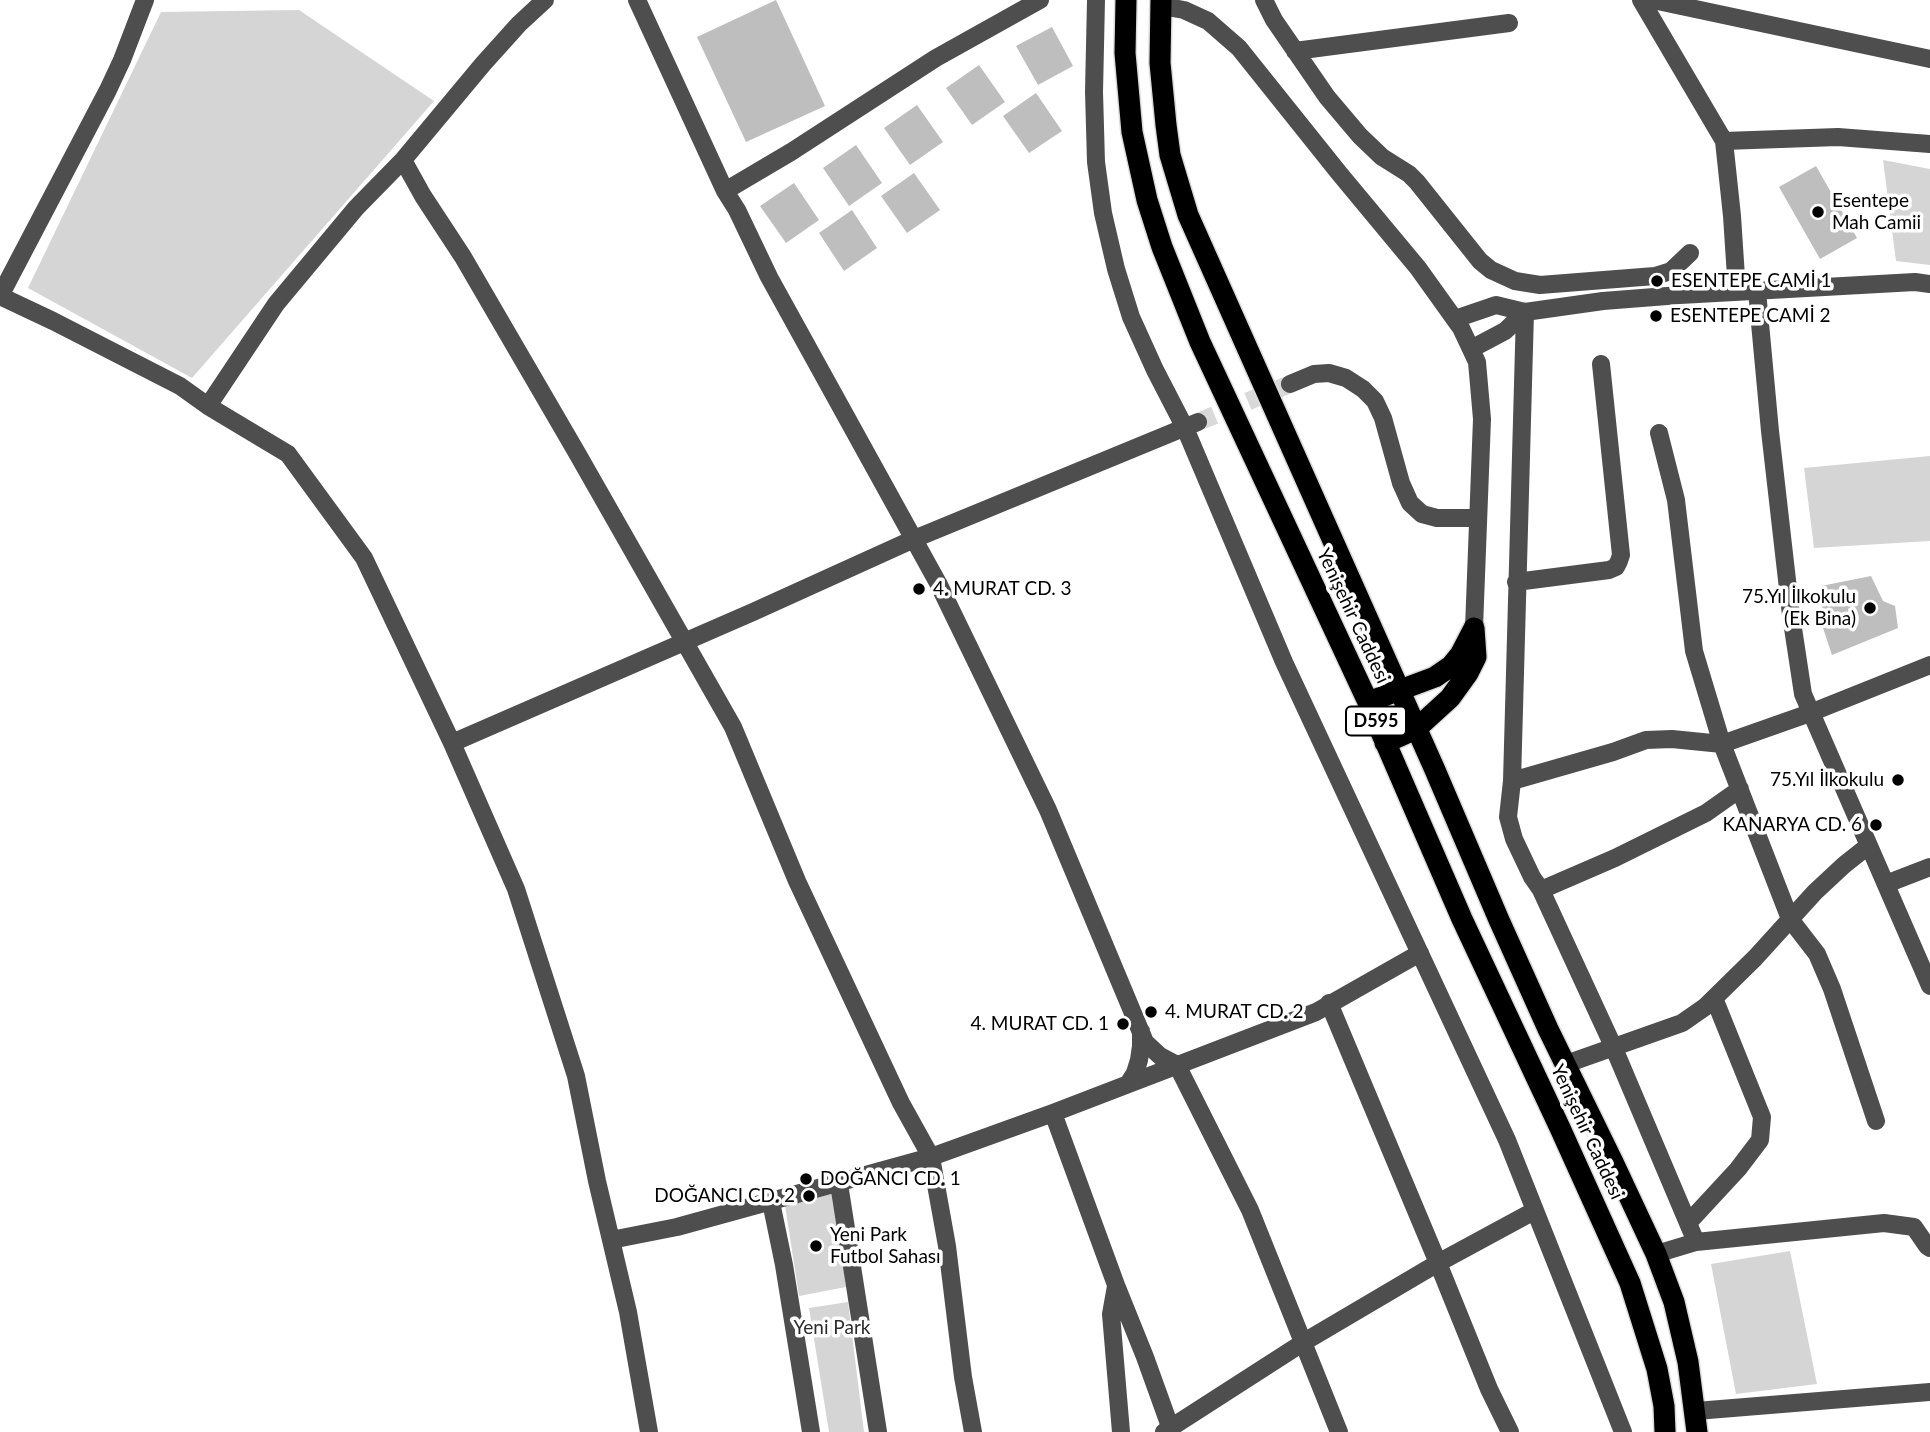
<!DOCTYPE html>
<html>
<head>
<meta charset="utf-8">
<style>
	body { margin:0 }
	canvas { display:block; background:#fff }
</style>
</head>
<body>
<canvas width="1930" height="1432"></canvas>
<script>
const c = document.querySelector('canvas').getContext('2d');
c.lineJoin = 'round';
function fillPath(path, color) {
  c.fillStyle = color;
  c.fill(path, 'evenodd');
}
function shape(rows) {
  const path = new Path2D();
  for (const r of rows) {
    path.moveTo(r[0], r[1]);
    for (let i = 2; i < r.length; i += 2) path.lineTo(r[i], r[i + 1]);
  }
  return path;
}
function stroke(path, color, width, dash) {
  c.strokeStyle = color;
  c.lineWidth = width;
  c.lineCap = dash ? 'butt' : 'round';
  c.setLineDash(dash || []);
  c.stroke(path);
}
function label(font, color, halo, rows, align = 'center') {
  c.font = font + ' Lato,sans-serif';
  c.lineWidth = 7;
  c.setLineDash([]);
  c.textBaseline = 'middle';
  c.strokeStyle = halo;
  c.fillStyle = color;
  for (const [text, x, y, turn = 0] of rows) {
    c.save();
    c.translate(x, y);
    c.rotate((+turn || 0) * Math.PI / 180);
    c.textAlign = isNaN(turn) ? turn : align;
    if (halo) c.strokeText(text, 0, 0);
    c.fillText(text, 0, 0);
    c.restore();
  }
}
fillPath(shape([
	[299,10,434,101,192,378,28,288,161,12],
	[1883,160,1930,169,1930,265,1896,261],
	[1930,456,1930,541,1814,548,1804,468],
	[833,1192,846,1287,799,1296,785,1205],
	[1790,1251,1817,1384,1736,1394,1711,1264],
	[848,1302,864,1432,829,1432,809,1308]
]), '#d5d5d5');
fillPath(shape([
	[776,0,825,106,746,142,697,37],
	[1052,27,1073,66,1038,85,1016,46],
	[979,65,1005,102,972,125,946,88],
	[1036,93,1062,131,1029,153,1003,116],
	[917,105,943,142,910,165,884,128],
	[856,145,882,183,849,206,823,168],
	[1816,166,1857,238,1820,259,1779,187],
	[914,173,940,210,907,233,881,196],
	[794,183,819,220,786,243,760,206],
	[852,210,877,248,844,271,819,233],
	[1871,576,1883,601,1895,606,1898,628,1832,655,1823,628,1821,586]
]), '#bebebe');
stroke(shape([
	[1198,422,1290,384]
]), '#d9d9d9', 18, [18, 9]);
const highway = shape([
	[1126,0,1125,53,1132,132,1147,200,1162,247,1200,342,1368,702,1462,919,1560,1128,1630,1283,1657,1369,1664,1406,1665,1432],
	[1161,0,1160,63,1166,125,1170,155,1188,215,1435,770,1499,920,1548,1029,1613,1162,1656,1254,1674,1302,1688,1362,1697,1432],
	[1368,702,1435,677,1451,666,1460,655,1473,630],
	[1385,743,1416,729,1450,698,1468,673,1476,657,1474,628]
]);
stroke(highway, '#dbdbdb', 24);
stroke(shape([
	[637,0,725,191],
	[1040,0,936,58,791,152,725,191,737,210,769,277,938,583,1048,810,1145,1042,1160,1056,1177,1065,1250,1210,1339,1432],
	[1096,0,1094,92,1096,162,1103,213,1116,269,1131,317,1155,370,1185,428,1284,662,1507,1140,1623,1432],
	[1264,0,1274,20,1327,97,1360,136,1382,157,1409,174,1417,182,1480,261,1491,270,1515,281,1540,285,1655,276,1671,271,1690,253],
	[1641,0,1724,141,1732,216,1737,292],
	[1653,0,1930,59],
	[1161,6,1184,10,1208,21,1239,48,1339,173,1418,268,1461,328,1477,362,1482,419,1474,628],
	[1295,51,1509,23],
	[1724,141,1838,137,1930,144],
	[403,160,423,196,463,257,577,453,733,727,797,881,901,1103,931,1157,947,1246,963,1377,973,1432],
	[1757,291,1770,431,1791,615,1803,694,1930,986],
	[0,296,53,321,180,386,208,406,288,454,364,558,452,743,516,889,576,1076,597,1181,628,1312,649,1432],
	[0,296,108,90,122,60,145,0],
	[1525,312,1512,781,1508,817,1514,839,1532,877,1541,890,1613,1046,1696,1242],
	[1455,319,1496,305,1525,312,1603,301,1680,295,1915,282,1930,284],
	[1471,349,1505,331,1525,312],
	[1290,384,1314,374,1329,373,1346,378,1363,389,1375,401,1383,418,1401,483,1410,503,1422,514,1437,518,1478,518],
	[208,406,276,304,356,208,403,160,483,64,519,24,545,0],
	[1659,433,1676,500,1694,651,1722,744,1790,919,1817,954,1832,989,1876,1121],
	[1516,582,1609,570,1616,567,1619,561,1621,555,1601,364],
	[452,743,753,612,914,539,1198,422],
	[1512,781,1613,752,1646,740,1672,739,1722,744,1810,713,1930,665],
	[1886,884,1930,867],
	[1541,890,1615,858,1706,813,1740,789],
	[1329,1003,1438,1263,1489,1389,1510,1432],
	[1566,1064,1682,1023,1705,1007,1755,958,1815,892,1844,865,1868,846],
	[1128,1084,1135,1073,1139,1060,1141,1046,1141,1031],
	[1053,1113,1116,1285,1145,1357,1172,1432],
	[839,1184,878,1432],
	[771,1202,784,1265,811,1432],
	[1689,1222,1738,1169,1760,1140,1762,1117,1714,998],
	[611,1240,677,1227,931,1157,1053,1113,1316,1012,1420,953],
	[1656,1254,1696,1242,1884,1223,1914,1227,1927,1246,1930,1248],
	[1116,1286,1111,1314,1121,1432],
	[1696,1411,1930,1392],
	[1164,1432,1304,1342,1438,1263,1534,1211]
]), '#4e4e4e', 18);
stroke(highway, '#000', 21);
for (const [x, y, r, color] of [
	[1818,212,7,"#000"],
	[1657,281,7,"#000"],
	[1656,316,7,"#000"],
	[919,589,7,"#000"],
	[1870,608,7,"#000"],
	[1898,780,7,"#000"],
	[1876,825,7,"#000"],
	[1151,1012,7,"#000"],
	[1123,1024,7,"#000"],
	[806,1179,7,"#000"],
	[809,1196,7,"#000"],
	[816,1246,7,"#000"]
]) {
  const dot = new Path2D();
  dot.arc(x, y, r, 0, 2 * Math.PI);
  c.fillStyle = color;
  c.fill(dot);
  stroke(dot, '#fff', 2.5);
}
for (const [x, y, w] of [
	[1376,721,60]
]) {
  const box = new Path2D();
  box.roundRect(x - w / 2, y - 14.5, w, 29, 5);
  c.fillStyle = '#fff';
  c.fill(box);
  stroke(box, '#000', 2);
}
label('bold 18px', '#000', null, [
	["D595",1376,721]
]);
label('19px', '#000', '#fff', [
	["Esentepe",1832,201],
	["Mah Camii",1832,223],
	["ESENTEPE CAMİ 1",1671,281],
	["ESENTEPE CAMİ 2",1670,316],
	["4. MURAT CD. 3",933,589],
	["75.Yıl İlkokulu",1856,597,"right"],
	["(Ek Bina)",1856,619,"right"],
	["75.Yıl İlkokulu",1884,780,"right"],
	["KANARYA CD. 6",1862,825,"right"],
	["4. MURAT CD. 2",1165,1012],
	["4. MURAT CD. 1",1109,1024,"right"],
	["DOĞANCI CD. 1",820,1179],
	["DOĞANCI CD. 2",795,1196,"right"],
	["Yeni Park",830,1235],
	["Futbol Sahası",830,1257]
], 'left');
label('19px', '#000', '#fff', [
	["Yenişehir Caddesi",1353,616,65],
	["Yenişehir Caddesi",1587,1132,65]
]);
label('19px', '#2c2c2c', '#fff', [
	["Yeni Park",832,1328]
]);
</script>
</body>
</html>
